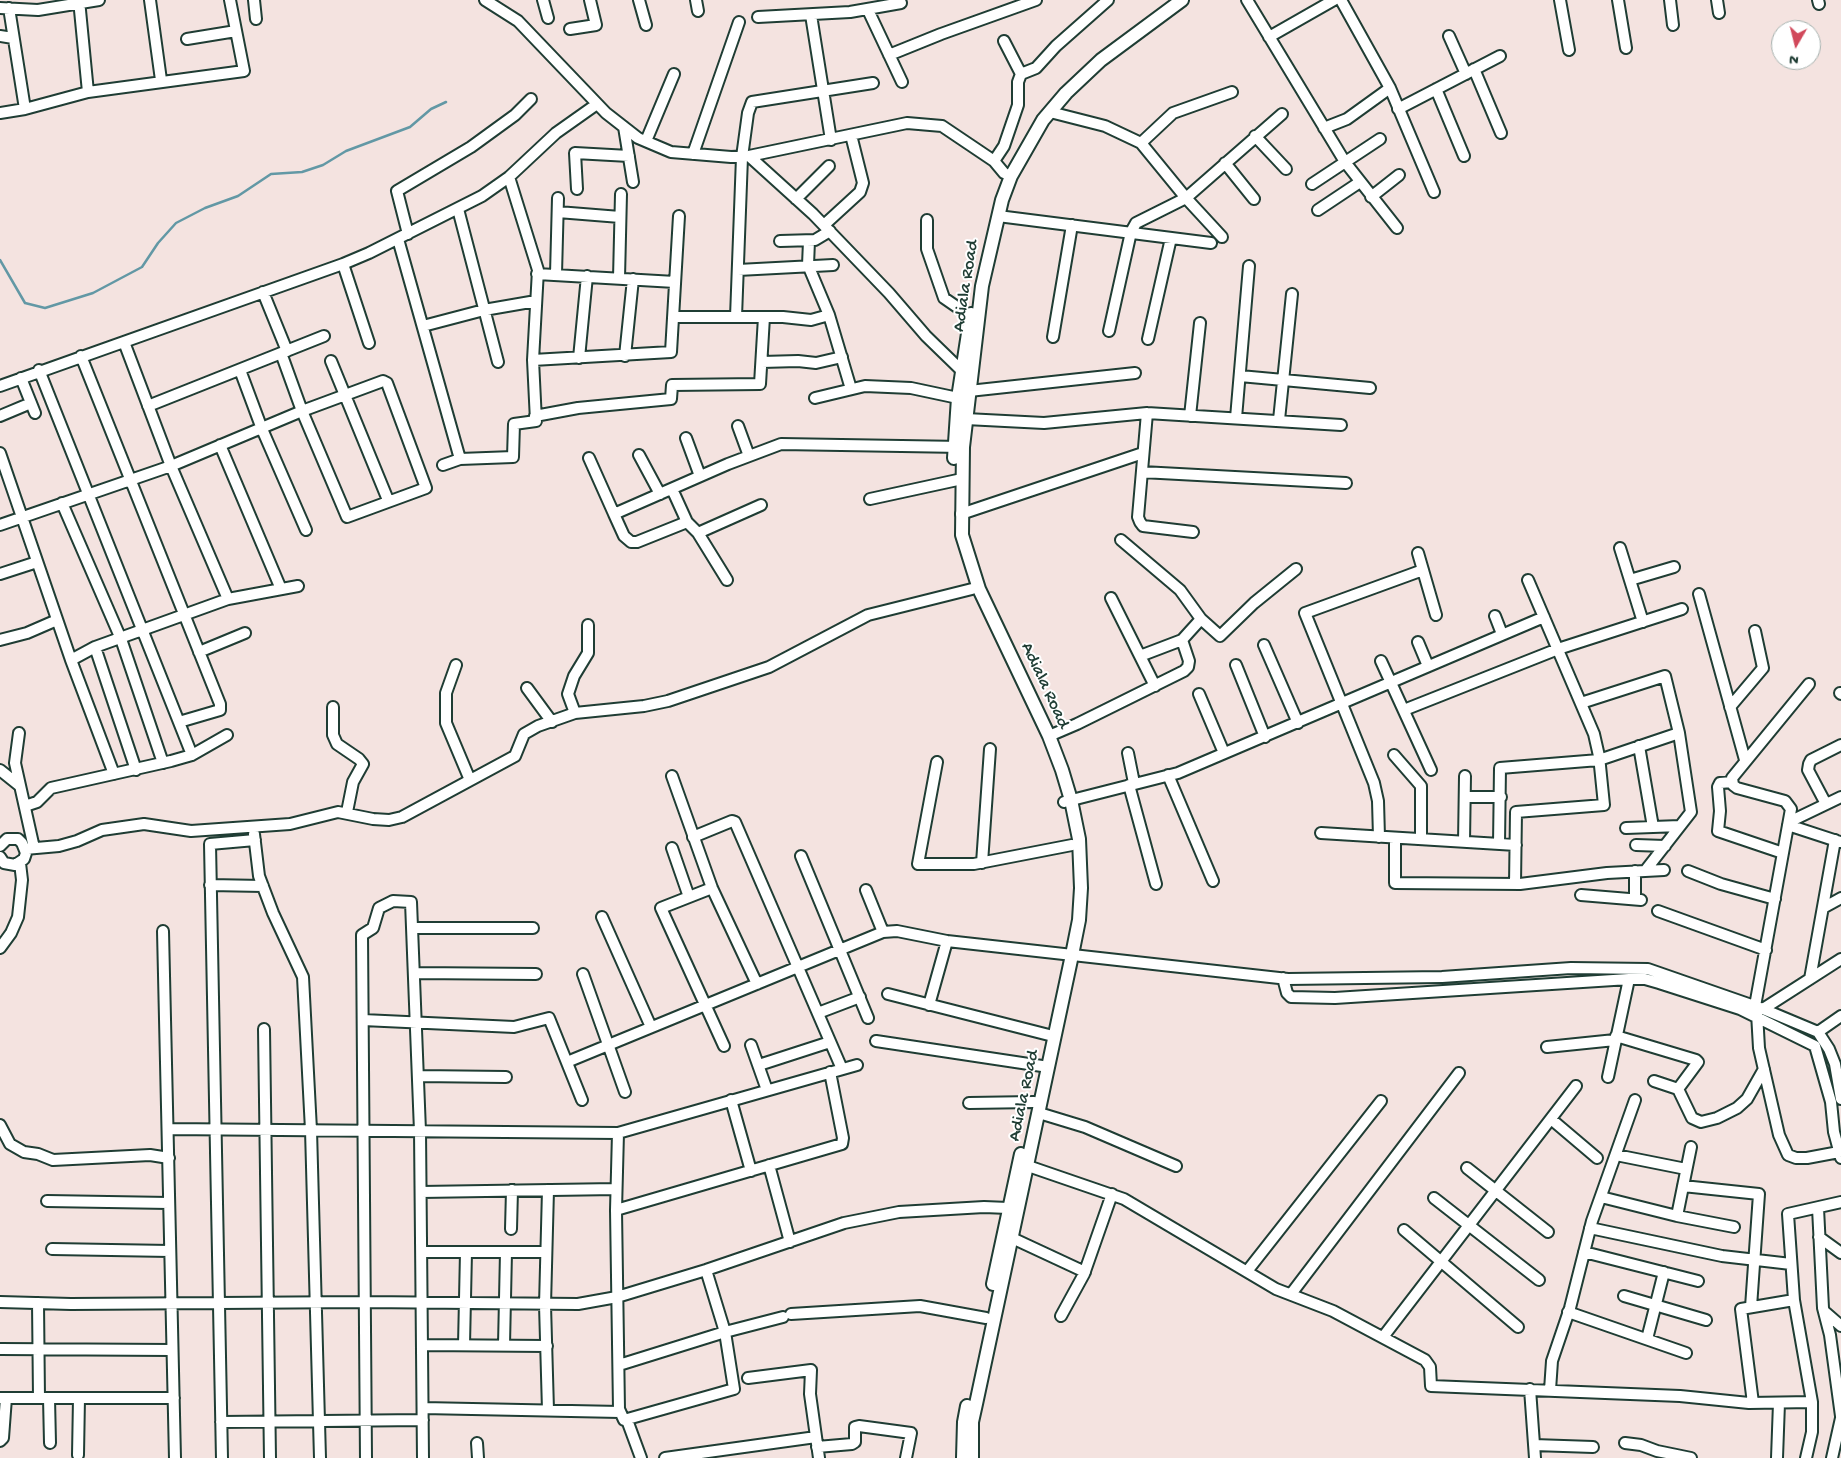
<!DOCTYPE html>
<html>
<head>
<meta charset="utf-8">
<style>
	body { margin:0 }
	#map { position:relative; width:1841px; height:1458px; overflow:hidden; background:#f4e3e0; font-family:"Gochi Hand",sans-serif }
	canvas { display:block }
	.north { position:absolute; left:1771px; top:20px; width:50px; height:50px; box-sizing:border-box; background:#fff; border:1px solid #a5b1ae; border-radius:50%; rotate:188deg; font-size:14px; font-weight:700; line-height:20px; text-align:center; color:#1f3d34 }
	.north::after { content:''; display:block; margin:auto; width:18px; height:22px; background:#d1495b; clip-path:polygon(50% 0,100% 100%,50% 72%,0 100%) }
</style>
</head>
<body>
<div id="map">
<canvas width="1841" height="1458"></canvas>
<div class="north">N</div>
</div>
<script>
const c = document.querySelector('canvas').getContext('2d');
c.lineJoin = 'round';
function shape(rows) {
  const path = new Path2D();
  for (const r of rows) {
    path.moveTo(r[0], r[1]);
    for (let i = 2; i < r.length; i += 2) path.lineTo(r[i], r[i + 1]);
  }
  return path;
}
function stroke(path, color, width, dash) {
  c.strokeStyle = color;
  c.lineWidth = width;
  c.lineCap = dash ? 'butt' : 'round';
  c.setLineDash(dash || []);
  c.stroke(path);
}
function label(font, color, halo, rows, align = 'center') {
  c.font = font + ' "Gochi Hand",sans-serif';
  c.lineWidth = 4;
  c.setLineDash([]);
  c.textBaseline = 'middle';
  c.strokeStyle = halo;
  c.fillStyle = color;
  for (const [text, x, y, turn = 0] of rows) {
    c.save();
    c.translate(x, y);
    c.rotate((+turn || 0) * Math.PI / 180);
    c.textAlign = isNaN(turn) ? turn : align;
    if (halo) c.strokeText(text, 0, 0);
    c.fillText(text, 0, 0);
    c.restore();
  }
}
stroke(shape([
	[0,260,25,303,45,308,93,293,142,267,158,243,176,223,205,208,238,196,271,174,302,172,323,165,346,151,410,127,431,109,446,102]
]), '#6298a5', 2.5);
const minor = shape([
	[79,0,88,92],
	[150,0,161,80],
	[254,0,256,19],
	[485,0,518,21,606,113,638,138,671,152,731,157,749,156,907,123,942,126,994,161,1004,173,1011,176],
	[543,0,548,18],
	[639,0,646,25],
	[696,0,698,11],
	[1247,0,1345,162,1397,228],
	[1341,0,1390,88,1434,192],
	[1560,0,1569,50],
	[1618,0,1626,48],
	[1670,0,1673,25],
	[1717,0,1719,13],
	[1818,0,1819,4],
	[0,8,38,10,99,0],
	[868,10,902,82],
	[811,15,831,140],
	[758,17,850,12,901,3],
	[570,29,596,25,590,0],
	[0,36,13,38],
	[1449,36,1466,74],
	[1269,37,1334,0],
	[187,39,236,31],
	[889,55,941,34,1036,0],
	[1474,69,1501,133],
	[1021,74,1036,68,1056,46,1108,0],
	[1436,89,1464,156],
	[25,109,88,92,244,71,230,0],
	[1398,109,1500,56],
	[1050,112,1105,126,1141,143,1186,198,1222,237],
	[0,113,25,109,9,8],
	[624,127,633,182],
	[1324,128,1347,119,1390,88],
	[1255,136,1286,169],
	[646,141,674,74],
	[1141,143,1173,113,1232,92],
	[693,154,739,22],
	[749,156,813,214,889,293,926,336,962,371],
	[994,161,1004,146,1018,105,1018,82,1021,74,1004,41],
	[1225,163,1254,199],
	[1312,184,1380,139],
	[577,189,575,153,629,156],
	[1371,197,1399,175],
	[796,199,829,166],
	[458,209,498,362],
	[1318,210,1360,182],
	[558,212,620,217],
	[998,216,1211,243],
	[927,220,927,249,944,298,970,316],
	[824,225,860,192,863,183,851,135],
	[408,234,397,191,471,147,515,115,531,99],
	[398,239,460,459],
	[780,241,815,240,830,231],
	[809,241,808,265,829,315,851,389],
	[343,264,369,343],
	[738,270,833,265],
	[537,274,675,282],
	[556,274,558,198],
	[619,278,621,194],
	[263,292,287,351],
	[673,317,783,317,811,320,829,315],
	[736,317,742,157,748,113,752,102,873,83],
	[423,326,484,310,536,301],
	[1109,331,1131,232,1136,223,1186,198,1282,114],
	[1053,337,1072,225],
	[1148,339,1171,238],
	[124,342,171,466,228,599],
	[81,356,220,704,220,710,179,722],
	[625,356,633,279],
	[579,358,587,276],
	[533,360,671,352,679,216],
	[331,361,388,500],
	[762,362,798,361,816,363,842,357],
	[39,370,192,755],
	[240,370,262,429,306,530],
	[1240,376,1370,388],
	[21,378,35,413],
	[0,386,343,264,369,253,482,196,509,177,556,133,597,104],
	[969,391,1135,373],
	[815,398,865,386,911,388,958,398],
	[148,406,324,336],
	[1147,413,1138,517,1140,522,1143,526,1193,532],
	[0,416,31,403],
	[535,416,578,408,671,399,672,385,760,384,764,317],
	[1190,416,1200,323],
	[1236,418,1249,266],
	[966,419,1044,423,1147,413,1341,425],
	[1279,420,1292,294],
	[738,426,749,456],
	[686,438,700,476],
	[220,445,281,589],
	[0,453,71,660,114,774],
	[639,455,660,494],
	[589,458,614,514,728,464,781,444,962,447],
	[443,465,460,459,513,457,514,424,536,421,533,360,538,270,509,177],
	[1142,472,1346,483],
	[672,489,687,522,698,533,727,580],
	[870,499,962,479],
	[62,503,121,639,163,763],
	[614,514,624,536,631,542,637,542,687,522],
	[961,514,1143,453],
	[0,525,171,466,302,411,383,381,387,383,426,488,347,517,302,411,281,353],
	[698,533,761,505],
	[1121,540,1180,590,1201,619,1220,636,1254,603,1296,569],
	[1620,548,1643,622],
	[1418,553,1436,615],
	[0,574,37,562],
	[1630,580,1674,567],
	[1699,594,1745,760],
	[1111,598,1155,686],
	[1495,616,1502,634],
	[0,640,27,633,57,620],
	[1418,642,1428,666],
	[1264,645,1298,723],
	[95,647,136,770],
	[199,652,245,633],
	[1140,656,1182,640,1201,619],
	[71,660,95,647,228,599,298,586],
	[1381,661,1431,770],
	[456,665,446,693,446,723,470,780],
	[1236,665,1265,737],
	[527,688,552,722],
	[1840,693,1841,694],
	[1199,694,1224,753],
	[1581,703,1665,676,1679,733,1691,812,1645,871],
	[333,707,333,735,337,744,359,759,363,764,353,782,347,812],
	[1730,707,1763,668,1755,631],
	[1404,710,1558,649,1682,609],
	[575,713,568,694,574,676,588,653,588,625],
	[19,733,15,763,34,848],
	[1049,736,1077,724,1184,671,1188,667,1189,661,1182,640],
	[1639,746,1653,827],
	[1128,753,1134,783],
	[1394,755,1421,786,1421,839],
	[937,762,918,864,974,864,1072,845],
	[0,770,20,786],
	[1168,775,1213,881],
	[672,776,712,888,757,984],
	[1732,782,1720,783,1718,787,1720,811,1718,831,1783,853],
	[1129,785,1156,884],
	[1465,797,1501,797],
	[1064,802,1178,773,1544,617],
	[1826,804,1808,770,1809,764,1811,760,1841,745],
	[25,806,37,802,51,788,171,761,192,755,227,735],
	[1789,822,1841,797],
	[1788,825,1840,842],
	[1626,828,1680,826],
	[1321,833,1516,845],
	[254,834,259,876,273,913,303,977,311,1130,320,1458],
	[693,837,732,821,735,822,842,1069],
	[1379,837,1378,801,1374,783,1305,613,1423,570],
	[1395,838,1395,883,1520,884,1607,873,1664,870],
	[1464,842,1465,776],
	[1499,844,1500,768,1599,760,1679,733],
	[1636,845,1665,846],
	[0,846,7,839,18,839,22,843,26,853,24,859,15,865,4,863,0,857],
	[672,848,689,897],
	[25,849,59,846,77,841,102,830,144,824,191,831,290,824,338,812,373,819,389,820,402,817,515,756,524,734,538,726,575,713,644,706,668,701,769,667,868,615,972,589],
	[801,856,868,1018],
	[982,863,990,749],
	[1635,871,1635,899],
	[1688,871,1721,884,1775,899],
	[1515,884,1516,812,1604,805,1599,756,1594,734,1528,580],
	[210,885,263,886],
	[712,888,661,908,724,1046],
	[866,890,883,932],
	[1581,895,1641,900],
	[1823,908,1841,898],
	[1658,911,1766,950],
	[602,917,651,1027],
	[412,928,533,928],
	[163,931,175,1458],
	[0,948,11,933,18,917,22,880,20,863],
	[414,973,536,974],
	[583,974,625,1092],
	[1283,978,1287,993,1291,997,1335,998,1629,979,1645,979,1659,983,1740,1009,1815,1046,1831,1102,1834,1132,1841,1158],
	[1810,979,1835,840],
	[888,994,1049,1035],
	[929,1005,947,941],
	[1755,1006,1791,809,1785,801,1737,788,1733,785,1732,778,1809,684],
	[1763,1009,1841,959],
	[818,1013,860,997],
	[1757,1013,1759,1048,1779,1135,1788,1155,1796,1158,1807,1158,1839,1152],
	[363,1020,514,1027,549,1018,582,1100],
	[264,1029,270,1458],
	[1818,1032,1841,1016],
	[1616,1036,1696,1060,1698,1062,1678,1089],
	[876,1041,1042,1066],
	[751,1045,767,1090],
	[1547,1047,1615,1040],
	[567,1062,883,932,897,931,947,941,1288,979,1442,977,1571,968,1648,969,1763,1009,1818,1032,1829,1049,1835,1064,1841,1099],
	[759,1065,830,1042],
	[418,1076,506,1077],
	[1608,1077,1629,979],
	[1654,1081,1678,1089,1692,1118,1701,1122,1717,1118,1737,1108,1747,1099,1764,1069],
	[731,1100,751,1171],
	[969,1103,1034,1102],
	[1039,1113,1085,1127,1176,1166],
	[1551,1119,1597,1158],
	[0,1125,10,1144,24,1152,38,1154,53,1160,150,1155,169,1158],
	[168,1129,618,1133,857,1065],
	[618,1133,616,1210,619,1409,624,1420,734,1389,725,1332,706,1270],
	[1616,1155,1686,1169],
	[769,1165,790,1242],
	[1028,1166,1124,1199,1276,1289,1333,1311,1425,1360,1430,1367,1431,1386,1680,1396,1749,1403,1812,1402],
	[1467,1168,1548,1232],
	[1683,1186,1759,1194,1751,1307],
	[548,1190,545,1305,548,1410],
	[421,1192,616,1189],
	[1601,1197,1677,1216,1734,1227],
	[1434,1198,1539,1280],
	[47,1201,169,1203],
	[1818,1208,1823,1308,1830,1335,1841,1416],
	[616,1210,842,1144,843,1138,830,1072],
	[1677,1216,1691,1147],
	[1590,1228,1722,1256,1791,1264],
	[511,1229,512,1190],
	[1404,1230,1518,1327],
	[1819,1237,1841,1253],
	[1012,1238,1085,1272],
	[52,1249,170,1251],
	[422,1252,546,1252],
	[1584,1252,1698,1281],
	[1248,1270,1381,1101],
	[1291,1294,1459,1073],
	[1624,1296,1706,1320],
	[0,1302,71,1304,365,1302,578,1304,617,1297,706,1270,844,1223,899,1212,984,1207,1008,1208],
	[38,1303,39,1398],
	[1568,1312,1686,1353],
	[1825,1312,1841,1326],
	[791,1314,920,1306,986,1318],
	[1061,1316,1084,1274,1112,1194],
	[1383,1337,1576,1086],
	[1647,1339,1664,1272],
	[423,1345,547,1346],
	[464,1345,466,1252],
	[504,1345,506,1252],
	[0,1349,172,1350],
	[619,1365,725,1332,783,1317],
	[748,1378,811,1370,810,1394,819,1458],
	[1530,1389,1535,1458],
	[1550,1390,1552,1361,1570,1308,1592,1221,1635,1100],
	[0,1398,174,1398],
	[49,1398,50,1443],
	[1753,1403,1741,1309,1794,1300],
	[423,1408,620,1412],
	[627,1420,641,1458],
	[221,1422,423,1420],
	[0,1441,3,1438,6,1398],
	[477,1443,478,1458],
	[1625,1443,1641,1445,1657,1451,1691,1458],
	[1534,1445,1593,1447],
	[817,1447,852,1444,855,1442,855,1427,859,1426,911,1433,906,1458],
	[78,1455,79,1398],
	[222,1458,210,844,255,840],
	[366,1458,362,935,373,928,379,908,393,901,411,902,420,1131,423,1458],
	[665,1458,816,1437],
	[1777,1458,1779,1403],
	[1806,1458,1812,1432,1812,1402,1794,1300,1788,1214,1841,1202],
	[1832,1458,1841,1418]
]);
const major = shape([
	[954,458,958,398,971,314],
	[993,1284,1021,1154],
	[963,1458,964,1422,967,1406],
	[972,1458,972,1422,976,1404,1072,955,1079,920,1081,888,1079,839,1071,800,1062,770,1049,736,979,589,962,535,963,447,982,286,1002,200,1011,176,1043,120,1066,93,1101,60,1182,0]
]);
stroke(minor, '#1f3d34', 14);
stroke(major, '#1f3d34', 16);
stroke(minor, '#fff', 10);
stroke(major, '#fff', 12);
label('18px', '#1f3d34', '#fff', [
	["Adiala Road",967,286,-81],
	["Adiala Road",1044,686,65],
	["Adiala Road",1025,1096,-78]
]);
</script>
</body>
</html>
